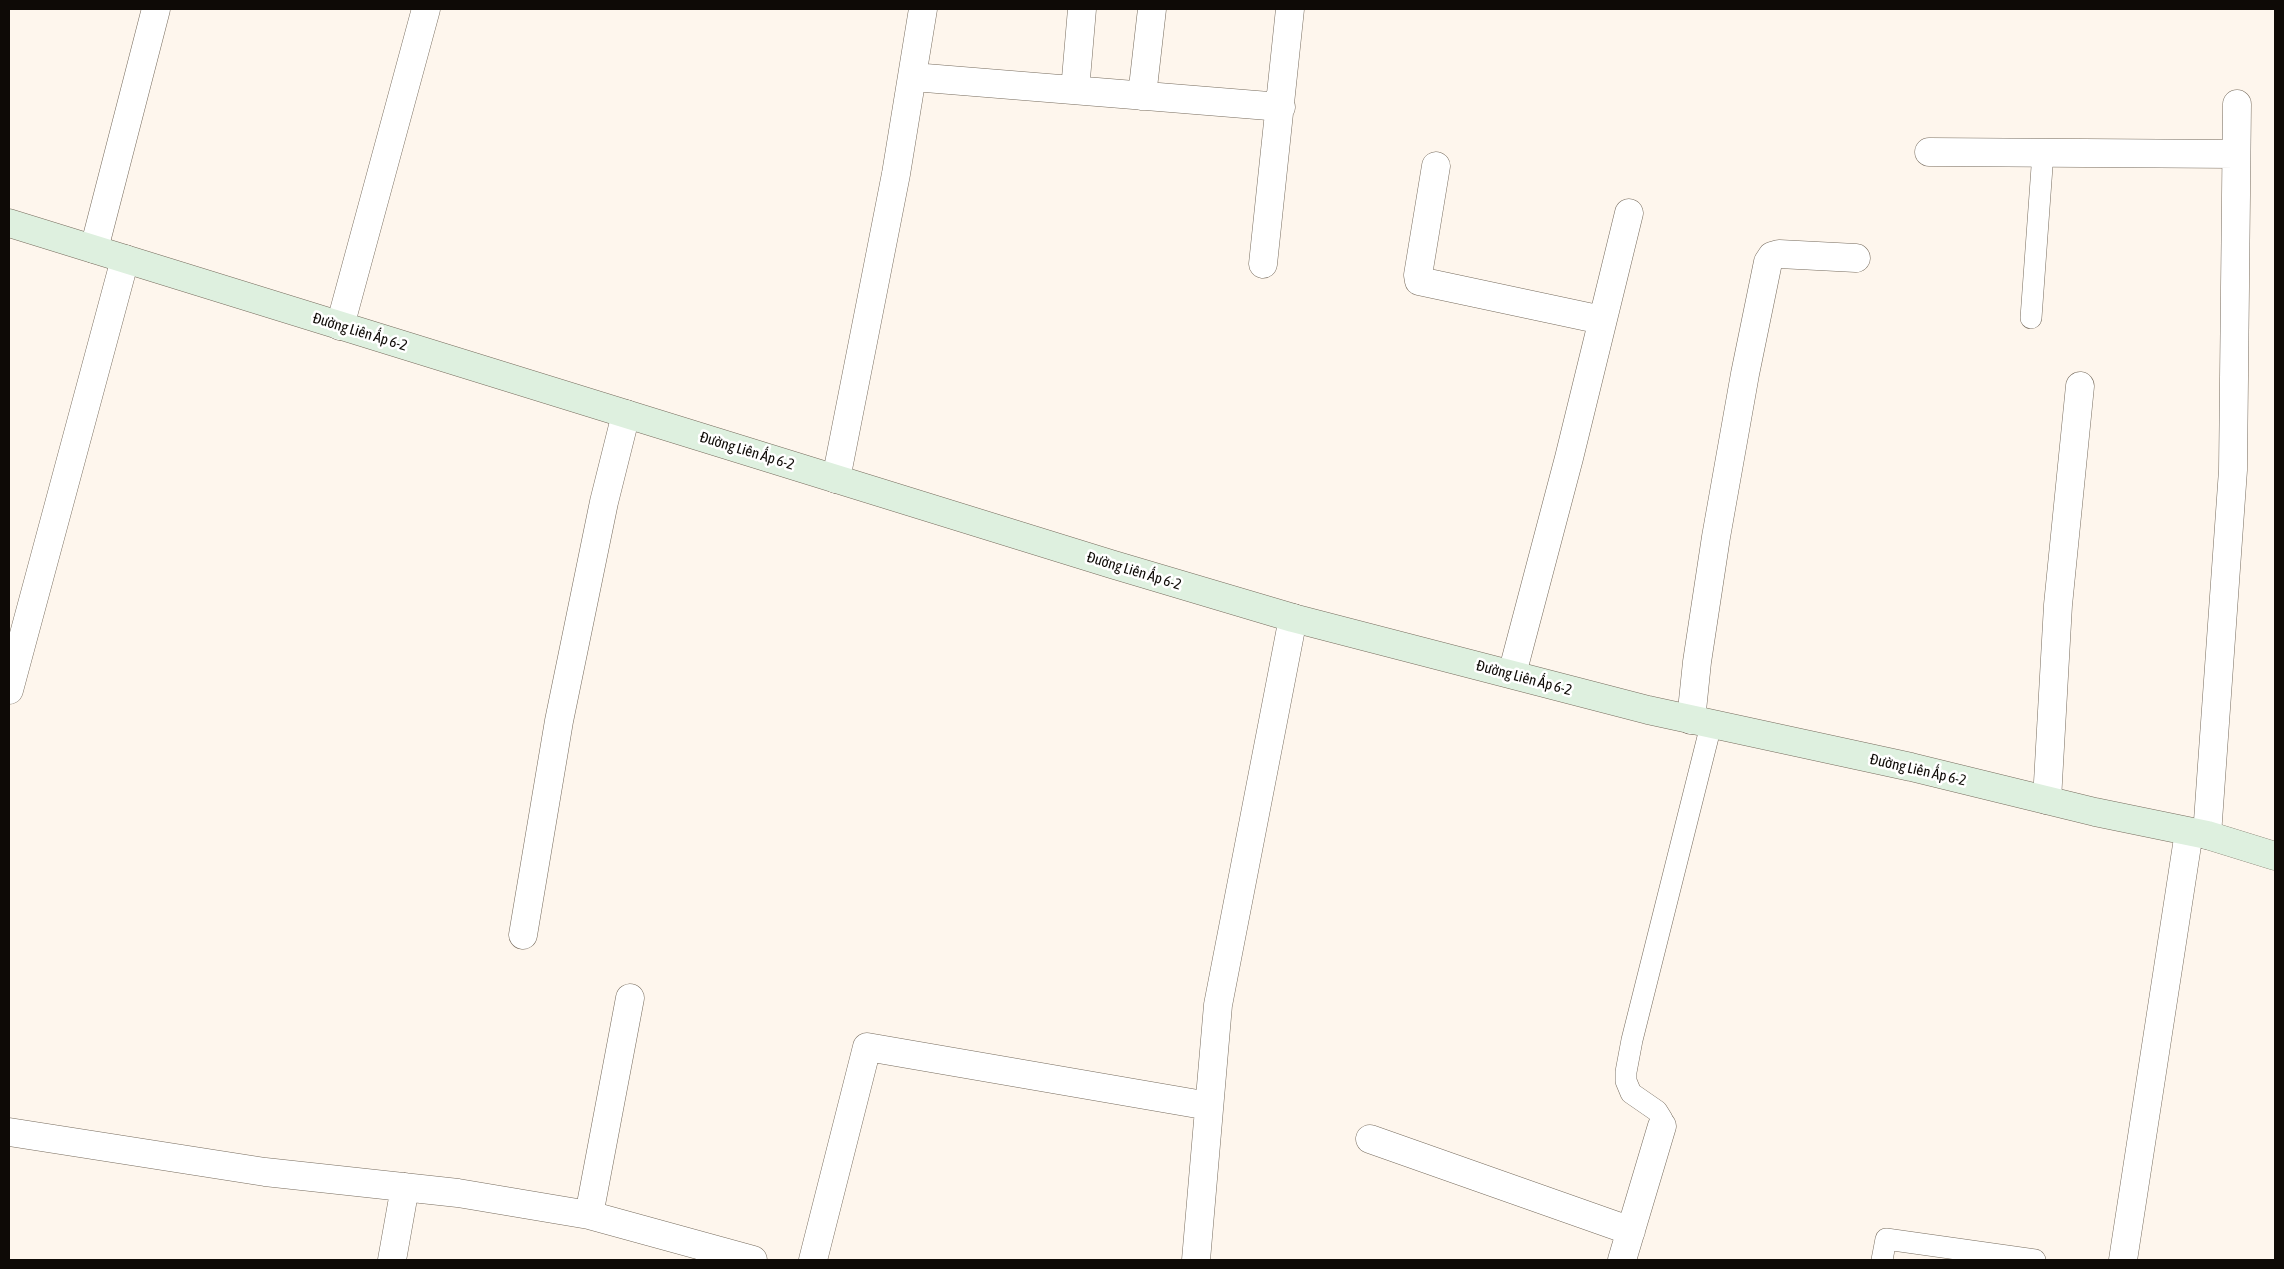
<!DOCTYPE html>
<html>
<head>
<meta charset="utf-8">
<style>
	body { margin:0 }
	#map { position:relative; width:2284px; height:1269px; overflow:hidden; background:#fef6ed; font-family:"Asap Condensed",sans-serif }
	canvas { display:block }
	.frame { position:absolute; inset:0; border:10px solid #0e0a06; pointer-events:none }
</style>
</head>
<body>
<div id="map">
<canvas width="2284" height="1269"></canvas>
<div class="frame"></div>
</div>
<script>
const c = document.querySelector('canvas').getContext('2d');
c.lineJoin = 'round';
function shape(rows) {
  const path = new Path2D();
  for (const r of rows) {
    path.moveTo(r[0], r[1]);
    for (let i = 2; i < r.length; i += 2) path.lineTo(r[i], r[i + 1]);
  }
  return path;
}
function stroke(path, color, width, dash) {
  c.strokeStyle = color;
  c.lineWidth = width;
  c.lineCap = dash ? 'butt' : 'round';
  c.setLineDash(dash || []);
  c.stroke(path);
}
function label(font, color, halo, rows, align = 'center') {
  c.font = font + ' "Asap Condensed",sans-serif';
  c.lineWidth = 5;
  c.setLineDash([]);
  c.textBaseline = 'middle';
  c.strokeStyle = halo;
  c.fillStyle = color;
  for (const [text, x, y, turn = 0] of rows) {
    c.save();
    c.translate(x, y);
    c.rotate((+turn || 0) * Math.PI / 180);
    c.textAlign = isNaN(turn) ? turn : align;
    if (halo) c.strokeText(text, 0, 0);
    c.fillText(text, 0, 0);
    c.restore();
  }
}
const lane = shape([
	[2031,318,2043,153],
	[1662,1126,1662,1119,1657,1111,1631,1093,1626,1081,1626,1072,1632,1040,1711,725],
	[1882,1260,1886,1239,2035,1260]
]);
const street = shape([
	[913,77,1281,107],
	[1075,90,1082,9],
	[1142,96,1152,9],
	[1929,152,2236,154],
	[1436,166,1418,275,1419,281,1602,320],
	[94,249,156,9],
	[1263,264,1290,9],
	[340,326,426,9],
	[836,479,896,174,923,9],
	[1512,674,1569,458,1629,213],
	[9,690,125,259],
	[1691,720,1697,662,1716,537,1745,374,1768,262,1772,256,1779,254,1856,258],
	[2047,800,2058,605,2080,386],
	[2207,835,2233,470,2237,104],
	[523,935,559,721,604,502,626,414],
	[9,1132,265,1172,458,1193,589,1215,753,1260],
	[1370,1139,1631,1231],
	[589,1215,630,998],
	[392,1260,405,1187],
	[813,1260,867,1047,1209,1106],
	[1196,1260,1218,1005,1293,618],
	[1622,1260,1662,1126],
	[2123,1260,2189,832]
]);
const secondary = shape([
	[9,223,1111,564,1293,618,1648,710,1911,767,2095,812,2207,835,2275,856]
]);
stroke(lane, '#776c5e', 22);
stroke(street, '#776c5e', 29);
stroke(secondary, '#776c5e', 29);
stroke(lane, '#fff', 21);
stroke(street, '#fff', 28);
stroke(secondary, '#def0df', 28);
label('15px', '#0e0a06', '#fff', [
	["Đường Liên Ấp 6-2",360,332,17],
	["Đường Liên Ấp 6-2",747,451,17],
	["Đường Liên Ấp 6-2",1134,571,17],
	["Đường Liên Ấp 6-2",1524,678,15],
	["Đường Liên Ấp 6-2",1918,770,13]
]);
</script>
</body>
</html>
